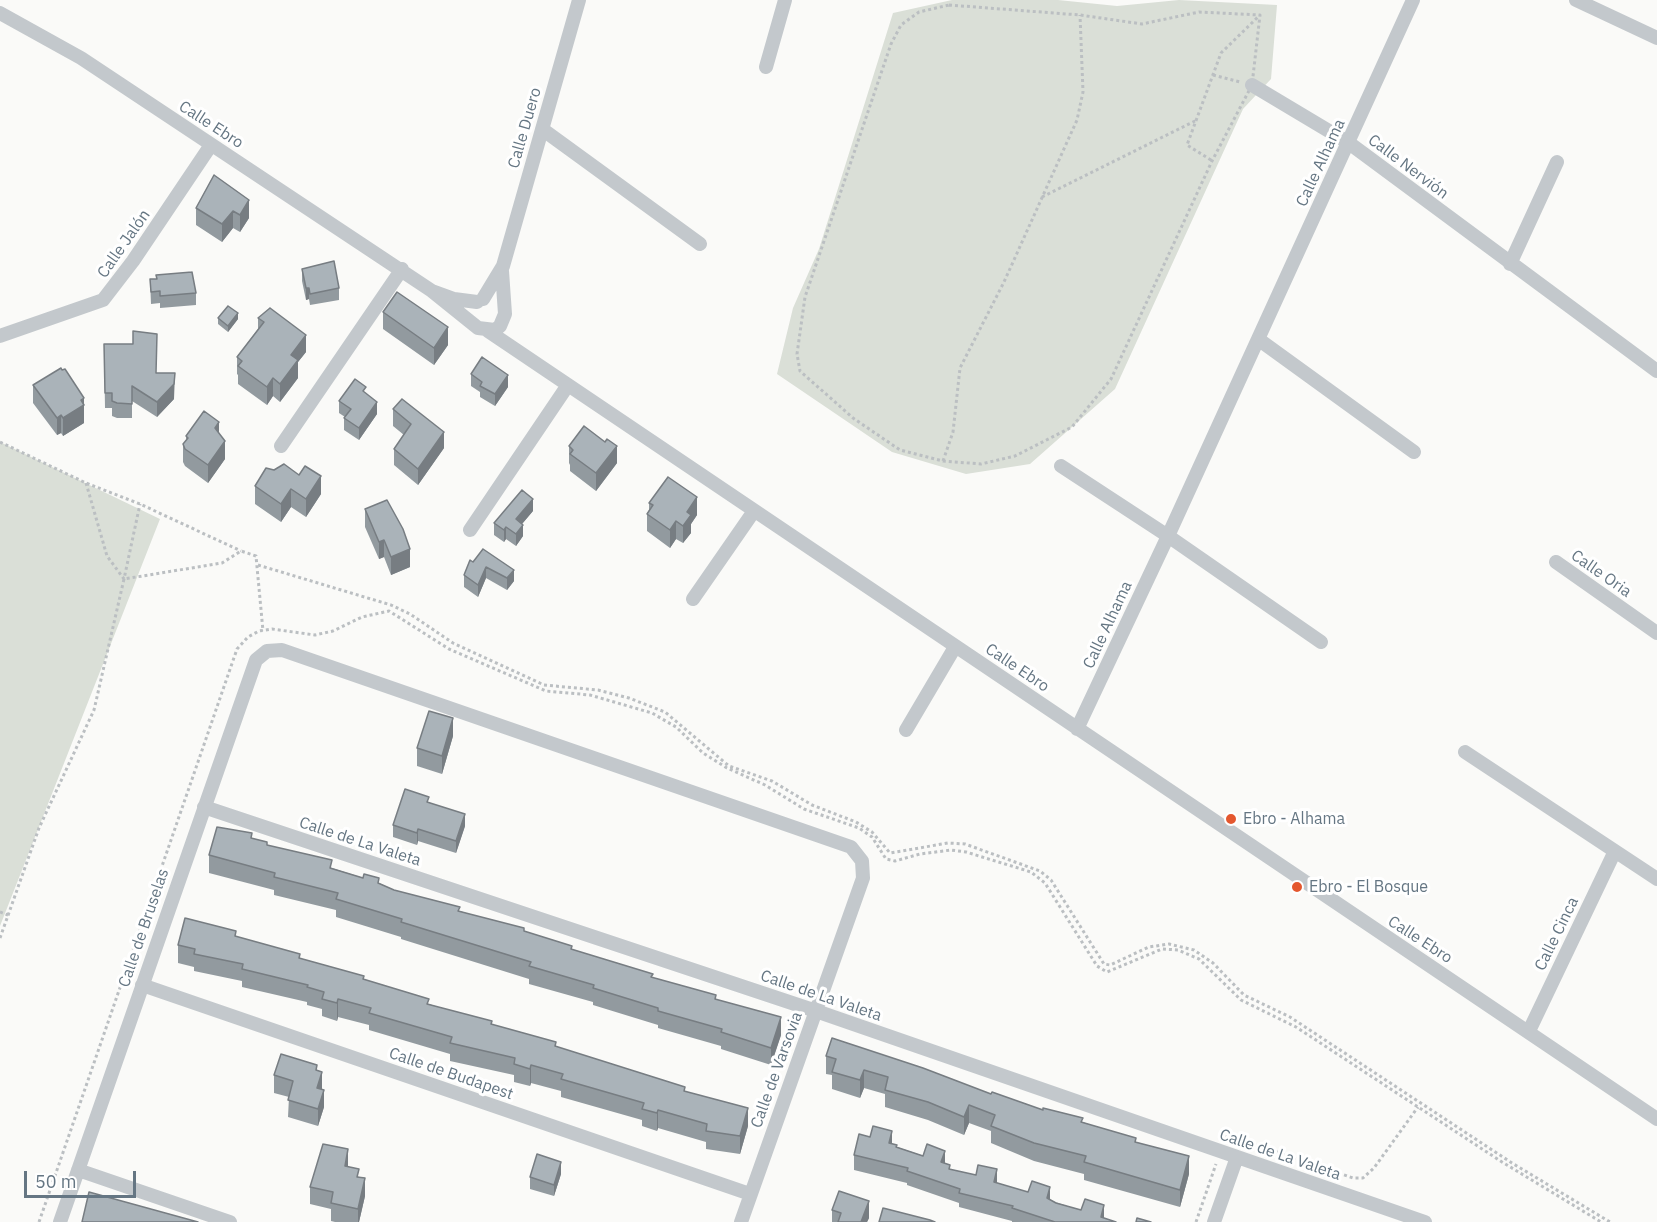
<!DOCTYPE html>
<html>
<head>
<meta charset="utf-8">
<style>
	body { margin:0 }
	#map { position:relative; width:1657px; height:1222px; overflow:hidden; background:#fafaf8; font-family:"IBM Plex Sans",sans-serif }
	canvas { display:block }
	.scale { position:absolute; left:24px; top:1171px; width:112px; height:27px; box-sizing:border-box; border:3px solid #657683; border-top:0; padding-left:8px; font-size:18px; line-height:21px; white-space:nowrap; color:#657683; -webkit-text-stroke:4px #fff; paint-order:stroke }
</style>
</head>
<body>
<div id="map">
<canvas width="1657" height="1222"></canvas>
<div class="scale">50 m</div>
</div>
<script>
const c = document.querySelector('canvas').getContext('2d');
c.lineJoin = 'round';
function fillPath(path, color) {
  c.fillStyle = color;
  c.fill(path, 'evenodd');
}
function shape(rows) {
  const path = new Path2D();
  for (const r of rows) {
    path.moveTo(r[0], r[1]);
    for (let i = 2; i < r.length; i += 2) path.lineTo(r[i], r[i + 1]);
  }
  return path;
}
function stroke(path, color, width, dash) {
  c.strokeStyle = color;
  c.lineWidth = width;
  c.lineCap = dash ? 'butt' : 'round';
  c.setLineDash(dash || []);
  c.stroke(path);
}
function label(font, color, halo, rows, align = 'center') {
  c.font = font + ' "IBM Plex Sans",sans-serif';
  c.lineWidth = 6;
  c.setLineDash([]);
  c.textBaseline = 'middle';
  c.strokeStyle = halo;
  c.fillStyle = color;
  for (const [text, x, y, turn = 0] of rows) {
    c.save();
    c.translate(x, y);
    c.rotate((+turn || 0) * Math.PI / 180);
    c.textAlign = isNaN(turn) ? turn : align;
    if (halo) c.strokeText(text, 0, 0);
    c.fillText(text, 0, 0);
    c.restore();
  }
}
fillPath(shape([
	[952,0,1058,0,1117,6,1179,0,1277,5,1271,79,1243,109,1115,389,1030,464,966,474,892,452,777,374,793,308,819,249,893,13],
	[0,442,160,519,0,926]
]), '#dadfd7');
stroke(shape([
	[949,5,1080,15,1142,24,1199,12,1260,15,1252,85,1212,161,1111,379,1072,427,1015,456,981,464,943,461,900,450,853,418,800,371,797,354,805,297,891,44,901,25,919,12,949,5],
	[1213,75,1240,82],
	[1211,160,1187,145,1221,53,1259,16],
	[1042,197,1195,121],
	[0,442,86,483,140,504,241,551],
	[943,461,953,432,960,368,1004,282,1077,120,1083,92,1080,15],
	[86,483,107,556,124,579,140,504],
	[258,565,391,605,410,614,453,643,544,685,598,690,629,698,665,712,729,766,772,781,812,805,856,822,872,832,890,853,948,843,965,844,1040,871,1051,880,1104,964,1110,965,1149,947,1169,944,1194,950,1213,963,1244,995,1290,1017,1512,1163,1610,1222],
	[0,912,8,915],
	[0,938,39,828,94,710,124,579,222,563,241,551,256,556,263,631],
	[1225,1138,1228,1136,1265,1148,1353,1178,1363,1178,1374,1168,1418,1107],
	[39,1222,237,649,248,637,259,631,272,629,315,635,333,631,362,617,389,611,449,649,546,691,590,695,652,713,676,727,703,753,727,768,765,785,804,809,859,828,872,837,886,859,895,861,920,854,951,850,966,852,1031,872,1045,883,1097,966,1107,972,1162,949,1178,950,1199,959,1241,1000,1296,1027,1502,1162,1601,1222],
	[1196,1222,1216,1164]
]), '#bbbfc2', 3, [3, 3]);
stroke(shape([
	[1576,0,1657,38],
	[0,13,81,58,432,291],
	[766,67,785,0],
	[1252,85,1349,143,1657,371],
	[542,129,700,244],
	[1510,264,1557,162],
	[483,299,503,266,579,0],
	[477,302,454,299,432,291,478,328,495,330,500,326,505,314,502,271],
	[488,331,1657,1119],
	[0,336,103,300,133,261,211,145],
	[1258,339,1414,452],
	[281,446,402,269],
	[1061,466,1168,536,1321,642],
	[470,530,568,385],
	[1556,562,1657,633],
	[693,599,754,511],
	[1077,729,1168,536,1413,0],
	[906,730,955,647],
	[1465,752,1657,879],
	[204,807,816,1011,1425,1222],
	[142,985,750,1194],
	[1529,1031,1615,851],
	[78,1170,230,1222],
	[60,1222,256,660,267,651,282,650,851,847,862,861,863,878,741,1222],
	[1214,1222,1237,1157]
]), '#c3c8cc', 14);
fillPath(shape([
	[214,175,249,218,240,232,233,228,222,242,196,225,196,208],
	[302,269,339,288,339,300,310,305,309,299,306,300,302,281],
	[156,275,196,293,196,305,160,308,160,303,151,304,150,279,156,279],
	[383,312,448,345,434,365,383,329],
	[218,318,238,319,228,332,218,324],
	[258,318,306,352,298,362,298,378,280,402,273,396,267,405,238,384,238,375,237,374,237,357,258,329],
	[104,344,156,373,174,399,157,417,132,401,132,418,117,418,112,416,112,408,105,408],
	[471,374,508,387,495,406,480,397,480,392,471,386],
	[33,385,84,404,84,423,63,436,61,433,57,435,33,403],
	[366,394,377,414,359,440,344,430,344,418,345,417,339,413,339,401],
	[393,409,444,448,418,485,394,465,394,449,404,435,393,426],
	[219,433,225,459,208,483,185,466,183,462,183,444,186,441,186,436],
	[569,446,617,463,596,491,570,471,570,465,569,463],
	[266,468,321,494,306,517,291,507,281,522,255,504,255,486],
	[649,503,697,515,691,524,691,533,683,543,676,539,670,548,647,531,647,514,649,510],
	[365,509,410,567,391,575,384,557,379,559,365,527],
	[533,511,522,524,523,536,516,546,506,539,504,542,494,535,494,523],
	[483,549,514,581,507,590,486,578,478,597,464,587,464,575],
	[453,736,442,774,417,766,417,748],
	[429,802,465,826,456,853,418,841,417,845,393,837,393,825],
	[252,838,267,845,332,868,379,883,394,890,460,911,524,932,716,1000,781,1035,771,1065,721,1049,721,1046,658,1028,658,1025,593,1005,593,1002,529,984,529,979,401,939,401,937,336,917,336,910,274,895,274,890,209,873,209,855],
	[236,936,300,958,364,979,429,1004,492,1025,685,1091,748,1126,740,1154,706,1149,706,1142,658,1128,657,1131,642,1126,642,1120,561,1097,561,1091,531,1083,530,1086,514,1082,514,1075,450,1061,450,1054,369,1030,369,1025,338,1017,337,1021,322,1016,322,1009,307,1005,307,1002,242,987,242,981,194,971,194,967,178,963,178,945],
	[826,1056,991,1094,1083,1122,1136,1142,1189,1174,1180,1207,1084,1180,1084,1174,1034,1161,991,1143,991,1131,969,1123,964,1135,928,1120,885,1107,885,1094,864,1088,860,1098,832,1089,832,1075,826,1074],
	[317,1070,322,1089,324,1107,318,1126,288,1117,289,1097,274,1093,274,1075],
	[892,1144,897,1147,945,1163,950,1169,997,1183,1116,1222,1012,1222,1012,1221,959,1207,959,1203,907,1185,907,1183,854,1170,854,1155],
	[348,1167,359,1177,365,1196,359,1222,335,1222,331,1221,331,1209,310,1204,310,1187],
	[561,1174,554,1196,530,1189,530,1177],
	[832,1210,869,1218,867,1222,832,1222]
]), '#929a9f');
fillPath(shape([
	[249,200,249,218,240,232,240,215],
	[233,211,233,228,222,242,222,224],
	[306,288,309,288,309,299,306,300],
	[238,313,238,319,228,332,228,326],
	[448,327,448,345,434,365,434,348],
	[306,335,306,352,298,362,298,378,280,402,280,384,291,355],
	[175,373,174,399,157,417,157,402],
	[508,375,508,387,495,406,495,394],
	[273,378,273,396,267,405,267,387],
	[84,398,84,423,63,436,63,418,81,400],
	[377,402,377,414,359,440,359,428],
	[61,415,61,433,57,435,57,418],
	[219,422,219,440,215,428],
	[444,432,444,448,418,485,418,469],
	[225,441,225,459,208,483,208,465],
	[617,446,617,463,596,491,596,473],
	[321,476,321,494,306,517,306,499],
	[291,489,291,507,281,522,281,504],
	[697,497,697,515,691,524,691,533,683,543,683,526,687,512],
	[533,499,533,511,516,531,516,519],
	[676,521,676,539,670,548,670,530],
	[523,525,523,536,516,546,516,534],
	[506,527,506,539,504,542,504,530],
	[384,540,384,557,379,559,379,542],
	[410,549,410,567,391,575,391,557],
	[486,567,486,578,478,597,478,585],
	[514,570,514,581,507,590,507,578],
	[453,718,453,736,442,774,442,756],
	[465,814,465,826,456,853,456,841],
	[418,829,418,841,417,845,417,833],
	[338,999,338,1017,337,1021,337,1003],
	[781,1017,781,1035,771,1065,771,1048],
	[531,1065,531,1083,530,1086,530,1069],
	[864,1070,864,1088,860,1098,860,1080],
	[322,1072,322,1089,317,1088],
	[324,1090,324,1107,318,1126,318,1109],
	[969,1105,969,1123,964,1135,964,1117],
	[748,1108,748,1126,740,1154,740,1136],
	[658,1110,658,1128,657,1131,657,1113],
	[892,1131,892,1146,889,1143],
	[348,1149,348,1167,345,1166],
	[945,1151,945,1165,941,1162],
	[1189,1156,1189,1174,1180,1207,1180,1190],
	[561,1162,561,1174,554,1196,554,1185],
	[997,1169,997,1184,994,1182],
	[365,1178,365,1196,359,1222,358,1222,358,1209],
	[1050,1187,1050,1202,1047,1198],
	[869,1201,869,1218,867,1222,861,1222],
	[1104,1205,1104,1220,1101,1217]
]), '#777d82');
const building = shape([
	[214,175,249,200,240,215,233,211,222,224,196,208,214,175],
	[334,261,339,288,310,294,309,288,306,288,302,269,334,261],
	[192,272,196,293,160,296,160,291,151,292,150,279,157,279,156,275,192,272],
	[397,292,448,327,434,348,383,312,397,292],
	[228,306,238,313,228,326,218,318,228,306],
	[270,308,306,335,291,355,298,360,280,384,273,378,267,387,238,366,242,361,237,357,264,322,258,318,270,308],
	[133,331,157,334,156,373,175,373,174,384,157,402,132,386,132,404,117,403,112,401,112,393,105,393,104,344,133,344,133,331],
	[482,357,508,375,495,394,480,386,482,382,471,374,482,357],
	[61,368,62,370,65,369,84,398,81,400,84,405,63,418,61,415,57,418,33,385,61,368],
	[355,379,366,387,363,391,377,402,359,428,344,418,351,409,339,401,355,379],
	[402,399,444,432,418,469,394,449,411,424,393,409,402,399],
	[204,411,219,422,215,428,225,441,208,465,185,449,183,444,188,438,186,436,204,411],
	[584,426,605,442,607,439,617,446,596,473,570,454,573,450,569,446,584,426],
	[284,464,299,475,305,466,321,476,306,499,291,489,281,504,255,486,266,468,274,470,284,464],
	[668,477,697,497,687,512,691,515,683,526,676,521,670,530,647,514,653,505,649,503,668,477],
	[522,490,533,499,516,519,523,525,516,534,506,527,504,530,494,523,522,490],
	[387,500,403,529,410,549,391,557,384,540,379,542,365,509,387,500],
	[483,549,514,570,507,578,486,567,478,585,464,575,470,560,473,562,483,549],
	[429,711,453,718,442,756,417,748,429,711],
	[405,789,429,797,427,802,465,814,456,841,418,829,417,833,393,825,405,789],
	[217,827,252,833,251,838,267,842,267,845,332,860,330,868,363,878,364,874,379,878,378,883,394,890,460,907,458,911,524,928,524,931,572,946,571,949,653,974,651,977,716,995,715,999,781,1017,771,1048,721,1032,722,1029,658,1011,658,1008,593,988,594,985,529,966,531,962,401,922,402,919,336,899,338,893,274,877,275,873,209,855,217,827],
	[185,918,236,931,235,936,300,954,299,958,364,976,363,979,429,999,427,1004,492,1021,491,1024,556,1042,555,1046,685,1087,684,1091,748,1108,740,1136,706,1131,707,1124,658,1110,657,1113,642,1109,644,1103,561,1079,563,1074,531,1065,530,1069,514,1064,515,1058,450,1043,452,1037,369,1013,371,1008,338,999,337,1003,322,999,324,992,307,987,308,985,242,969,243,964,194,954,195,949,178,945,185,918],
	[832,1038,923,1068,991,1094,992,1092,1043,1110,1043,1108,1083,1118,1081,1122,1136,1138,1135,1142,1189,1156,1180,1190,1084,1162,1086,1156,1034,1143,991,1126,995,1115,969,1105,964,1117,928,1102,885,1090,888,1077,864,1070,860,1080,832,1072,836,1059,826,1056,832,1038],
	[281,1054,317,1065,316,1070,322,1072,317,1088,324,1090,318,1109,288,1100,293,1081,274,1075,281,1054],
	[873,1126,892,1131,889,1143,897,1145,896,1147,923,1156,927,1144,945,1151,941,1162,950,1165,949,1169,976,1175,978,1165,997,1169,994,1182,1028,1192,1032,1181,1050,1187,1047,1198,1056,1203,1081,1210,1085,1199,1104,1205,1101,1217,1116,1222,1055,1222,1012,1208,1013,1206,959,1193,960,1189,907,1171,908,1168,854,1155,859,1134,870,1137,873,1126],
	[323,1144,348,1149,345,1166,359,1169,357,1177,365,1178,358,1209,331,1203,333,1192,310,1187,323,1144],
	[537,1154,561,1162,554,1185,530,1177,537,1154],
	[839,1191,869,1201,861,1222,838,1222,841,1213,832,1210,839,1191],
	[89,1192,198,1222,82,1222,89,1192],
	[883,1208,930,1220,935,1222,879,1222,883,1208],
	[1137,1218,1151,1222,1136,1222,1137,1218]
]);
fillPath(building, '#aab3b9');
stroke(building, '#777d82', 1.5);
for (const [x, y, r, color] of [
	[1231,819,6,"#e4572e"],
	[1297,887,6,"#e4572e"]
]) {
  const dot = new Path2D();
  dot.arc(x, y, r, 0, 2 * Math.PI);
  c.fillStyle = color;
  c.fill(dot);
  stroke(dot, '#fff', 2);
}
label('16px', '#657683', '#fff', [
	["Calle Ebro",211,125,33],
	["Calle Duero",525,128,-74],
	["Calle Alhama",1321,163,-65],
	["Calle Nervión",1408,167,37],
	["Calle Jalón",124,244,-55],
	["Calle Oria",1601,574,35],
	["Calle Alhama",1108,625,-65],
	["Calle Ebro",1017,668,34],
	["Calle de La Valeta",360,842,18],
	["Calle de Bruselas",144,928,-71],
	["Calle Cinca",1557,934,-64],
	["Calle Ebro",1420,940,33],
	["Calle de La Valeta",821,996,19],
	["Calle de Varsovia",777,1070,-70],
	["Calle de Budapest",451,1074,19],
	["Calle de La Valeta",1280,1155,19]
]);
label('16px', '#657683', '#fff', [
	["Ebro - Alhama",1243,819],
	["Ebro - El Bosque",1309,887]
], 'left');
</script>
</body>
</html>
